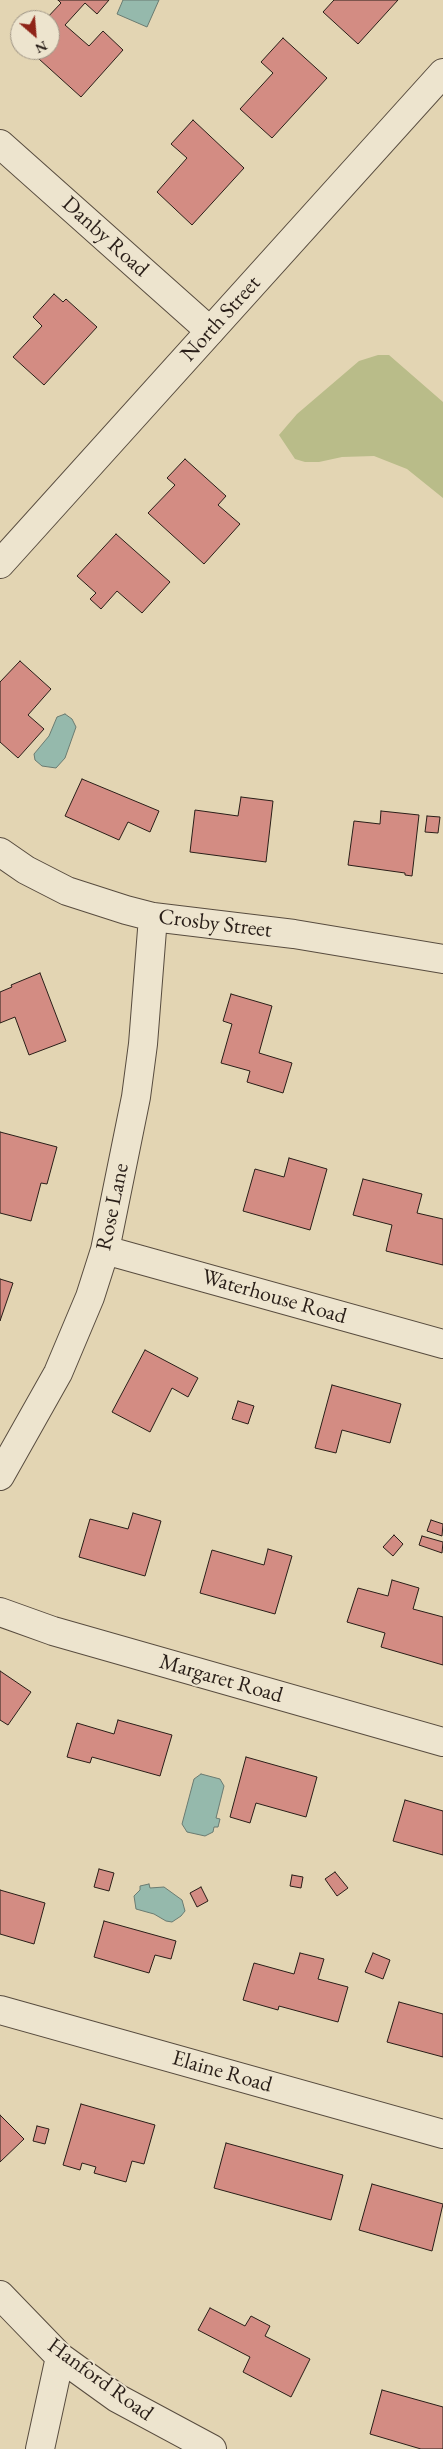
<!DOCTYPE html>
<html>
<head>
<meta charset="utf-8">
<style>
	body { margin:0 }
	#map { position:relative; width:443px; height:2449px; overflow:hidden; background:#e3d5b3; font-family:"EB Garamond",serif }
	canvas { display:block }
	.north { position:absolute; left:10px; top:10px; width:50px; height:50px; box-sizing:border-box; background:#ede4ce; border:1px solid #9f9585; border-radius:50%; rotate:153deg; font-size:14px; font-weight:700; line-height:20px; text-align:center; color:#291e18 }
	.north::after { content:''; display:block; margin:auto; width:18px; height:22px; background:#8f2418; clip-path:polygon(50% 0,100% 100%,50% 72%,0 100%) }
</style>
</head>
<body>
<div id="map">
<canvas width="443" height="2449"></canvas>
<div class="north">N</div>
</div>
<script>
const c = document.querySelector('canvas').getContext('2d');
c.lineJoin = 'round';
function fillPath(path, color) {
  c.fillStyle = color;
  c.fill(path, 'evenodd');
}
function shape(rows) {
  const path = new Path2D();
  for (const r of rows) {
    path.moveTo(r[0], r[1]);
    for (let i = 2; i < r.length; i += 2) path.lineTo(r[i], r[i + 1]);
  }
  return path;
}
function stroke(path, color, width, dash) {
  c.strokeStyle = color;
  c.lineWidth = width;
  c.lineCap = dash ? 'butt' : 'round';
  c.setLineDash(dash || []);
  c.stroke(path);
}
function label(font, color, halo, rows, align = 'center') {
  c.font = font + ' "EB Garamond",serif';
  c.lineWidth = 4;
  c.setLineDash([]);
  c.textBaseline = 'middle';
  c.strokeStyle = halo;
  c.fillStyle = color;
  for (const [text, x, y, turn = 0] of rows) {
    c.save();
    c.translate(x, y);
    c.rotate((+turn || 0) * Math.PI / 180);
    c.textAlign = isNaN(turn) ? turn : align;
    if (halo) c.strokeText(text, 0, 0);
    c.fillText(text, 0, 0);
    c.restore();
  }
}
fillPath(shape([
	[378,355,389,355,443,402,443,498,407,469,374,456,342,457,319,462,305,462,295,459,279,435,297,414,359,361]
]), '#b9bc89');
const water = shape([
	[123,0,159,0,147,27,117,14,123,0],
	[65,714,72,719,76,727,65,758,56,768,42,766,35,760,34,754,49,736,57,717,65,714],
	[201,1774,220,1779,224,1786,216,1818,220,1819,218,1827,214,1827,213,1832,205,1836,187,1832,182,1824,194,1779,201,1774],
	[149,1884,150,1888,164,1887,182,1900,185,1911,181,1916,172,1922,166,1921,154,1914,136,1909,134,1896,140,1890,140,1886,149,1884]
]);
fillPath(water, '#95b9ac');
stroke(water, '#6a7b71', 1);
const building = shape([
	[58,0,109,0,97,14,85,3,65,25,89,46,103,31,123,50,81,97,29,50,50,50,50,20,45,20,61,3,58,0],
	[334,0,398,0,358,44,323,12,334,0],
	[283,38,327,78,272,138,240,109,273,73,261,62,283,38],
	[193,120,244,168,192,225,157,192,187,158,171,144,193,120],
	[54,294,63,302,66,299,97,327,44,385,13,357,42,326,33,317,54,294],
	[185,459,226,496,218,505,240,524,204,564,148,513,175,485,167,478,185,459],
	[116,534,170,582,142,613,117,591,101,609,90,599,96,593,77,576,116,534],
	[20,661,51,689,28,715,44,729,18,758,0,742,0,682,20,661],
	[82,779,159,811,150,832,128,822,119,840,65,816,82,779],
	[241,797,273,801,266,862,190,852,195,810,238,816,241,797],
	[381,811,419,815,412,876,405,875,405,873,348,865,354,821,380,824,381,811],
	[427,816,440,817,438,833,425,832,427,816],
	[40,973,66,1041,29,1055,15,1017,0,1023,0,992,12,987,11,985,40,973],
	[231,994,272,1006,259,1053,292,1063,283,1093,247,1082,250,1071,221,1063,232,1024,223,1021,231,994],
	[0,1132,57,1147,47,1184,41,1183,31,1221,0,1213,0,1132],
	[289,1158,327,1169,310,1230,243,1211,255,1169,284,1177,289,1158],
	[363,1179,422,1194,417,1213,443,1219,443,1265,386,1251,392,1225,353,1215,363,1179],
	[0,1279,13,1283,0,1321,0,1279],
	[145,1350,198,1378,188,1397,172,1388,150,1432,112,1412,145,1350],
	[332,1385,401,1404,390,1443,342,1430,336,1453,315,1448,332,1385],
	[238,1401,254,1406,248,1424,232,1419,238,1401],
	[133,1513,161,1521,145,1576,79,1557,90,1519,128,1529,133,1513],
	[431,1520,443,1524,442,1536,427,1531,431,1520],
	[394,1535,403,1544,393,1556,383,1547,394,1535],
	[422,1536,443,1542,442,1553,419,1545,422,1536],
	[268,1549,292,1556,275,1614,200,1593,212,1550,264,1565,268,1549],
	[392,1580,419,1588,413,1609,443,1617,443,1665,381,1647,385,1633,347,1622,358,1588,388,1596,392,1580],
	[0,1671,31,1692,8,1725,0,1720,0,1671],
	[118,1720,172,1735,160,1776,92,1757,90,1763,67,1757,77,1723,114,1734,118,1720],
	[246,1757,317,1777,306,1817,256,1803,250,1823,230,1817,246,1757],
	[405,1800,443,1811,443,1855,393,1841,405,1800],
	[99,1869,114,1873,109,1891,94,1887,99,1869],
	[335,1872,348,1888,337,1896,325,1879,335,1872],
	[292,1875,303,1877,301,1888,290,1886,292,1875],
	[201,1887,208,1901,197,1907,190,1893,201,1887],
	[0,1890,45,1903,34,1944,0,1934,0,1890],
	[104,1921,176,1941,171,1959,155,1955,149,1973,94,1957,104,1921],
	[300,1953,324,1959,318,1979,348,1987,338,2022,279,2006,278,2010,243,2000,254,1963,294,1974,300,1953],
	[373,1953,390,1960,383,1979,365,1972,373,1953],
	[399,2002,443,2014,443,2057,387,2042,399,2002],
	[81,2104,155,2125,144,2164,132,2161,126,2182,94,2173,96,2167,82,2163,80,2170,63,2165,81,2104],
	[0,2115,24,2139,0,2162,0,2115],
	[37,2126,49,2129,45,2144,33,2141,37,2126],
	[226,2143,343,2175,331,2220,214,2188,226,2143],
	[372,2184,443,2204,432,2251,359,2230,372,2184],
	[210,2308,245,2326,251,2316,270,2326,265,2336,310,2359,291,2397,243,2372,250,2357,198,2330,210,2308],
	[382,2390,443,2407,443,2449,421,2449,370,2434,382,2390]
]);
fillPath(building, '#d38c83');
stroke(building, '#291e18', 1);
const minor = shape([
	[0,144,210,331],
	[0,852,26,870,67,891,126,910,153,917,294,934,443,959],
	[105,1250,443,1344],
	[0,1476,58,1373,90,1297,105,1250,136,1097,143,1044,153,917],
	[0,1612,53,1631,443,1742],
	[0,2010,443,2134],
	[0,2295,60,2357,117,2398,212,2449],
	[40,2449,60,2357]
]);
const tertiary = shape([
	[0,564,443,73]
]);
stroke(minor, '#584c3f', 30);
stroke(tertiary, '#584c3f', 30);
stroke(minor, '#ede4ce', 28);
stroke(tertiary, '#ede4ce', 28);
label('22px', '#291e18', '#ede4ce', [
	["Danby Road",105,237,42],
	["North Street",221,319,-48],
	["Crosby Street",215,924,7],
	["Rose Lane",113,1207,-78],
	["Waterhouse Road",274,1297,16],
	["Margaret Road",221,1679,16],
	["Elaine Road",222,2072,16],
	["Hanford Road",100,2380,36]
]);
</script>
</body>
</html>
